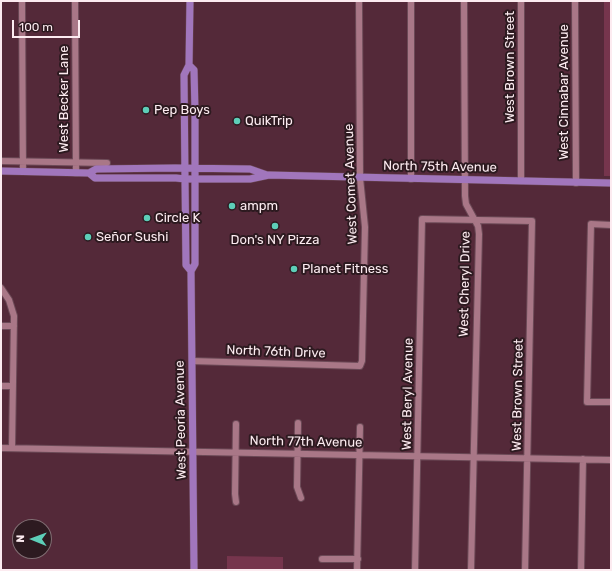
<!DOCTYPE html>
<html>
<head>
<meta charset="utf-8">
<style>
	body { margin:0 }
	#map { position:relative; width:612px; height:571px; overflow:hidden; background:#542939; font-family:Rubik,sans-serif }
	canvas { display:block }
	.frame { position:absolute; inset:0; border:2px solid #fcebf0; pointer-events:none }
	.north { position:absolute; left:12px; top:519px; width:40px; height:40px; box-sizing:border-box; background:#2d1a20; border:1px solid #806e73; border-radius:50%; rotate:271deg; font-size:11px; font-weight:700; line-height:16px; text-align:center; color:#fcebf0 }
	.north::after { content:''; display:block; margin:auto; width:14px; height:18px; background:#5dceb8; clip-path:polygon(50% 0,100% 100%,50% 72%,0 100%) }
	.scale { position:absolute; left:12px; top:20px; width:68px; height:18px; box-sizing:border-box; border:2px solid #fcebf0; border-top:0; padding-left:5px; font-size:12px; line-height:14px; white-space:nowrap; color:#fcebf0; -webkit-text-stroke:3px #2d1a20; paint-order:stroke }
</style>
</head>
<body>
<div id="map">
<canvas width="612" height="571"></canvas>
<div class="frame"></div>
<div class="north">N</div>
<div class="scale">100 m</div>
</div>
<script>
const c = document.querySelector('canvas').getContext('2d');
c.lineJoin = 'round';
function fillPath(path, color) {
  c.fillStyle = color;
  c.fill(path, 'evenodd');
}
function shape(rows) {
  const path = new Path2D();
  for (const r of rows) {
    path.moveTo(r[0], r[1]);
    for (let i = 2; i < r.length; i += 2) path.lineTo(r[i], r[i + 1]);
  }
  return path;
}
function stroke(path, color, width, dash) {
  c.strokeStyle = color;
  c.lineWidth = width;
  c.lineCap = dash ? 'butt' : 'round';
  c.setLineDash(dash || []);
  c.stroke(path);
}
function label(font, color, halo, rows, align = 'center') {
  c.font = font + ' Rubik,sans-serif';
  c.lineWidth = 4;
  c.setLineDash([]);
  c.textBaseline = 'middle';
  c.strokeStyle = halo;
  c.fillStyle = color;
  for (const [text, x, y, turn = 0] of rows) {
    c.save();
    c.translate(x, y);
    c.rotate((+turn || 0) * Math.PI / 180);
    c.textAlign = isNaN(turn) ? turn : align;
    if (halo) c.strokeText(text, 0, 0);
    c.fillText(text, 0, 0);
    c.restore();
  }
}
fillPath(shape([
	[604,1,611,1,611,176,604,176],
	[227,556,283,557,283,570,227,570]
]), '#76354d');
const minor = shape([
	[22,1,23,171],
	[75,1,76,173],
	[464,1,465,196,466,204,478,226,479,234,471,570],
	[521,1,521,181],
	[575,1,576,183],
	[1,161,107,163],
	[411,179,411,1],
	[611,225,591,224,587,402,611,402],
	[1,288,9,300,14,316,12,448],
	[1,326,14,326],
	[192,361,360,366,362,361,365,227,360,178,359,1],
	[1,386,13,386],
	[298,423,297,487,301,498],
	[236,424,235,494,236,502],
	[1,448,611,460],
	[322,559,358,559],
	[357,570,360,427],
	[415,570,422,219,532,221,525,570],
	[581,570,583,459]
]);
const major = shape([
	[190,1,189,65,184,75,185,179,186,265,191,271],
	[189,65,194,70,195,111,195,264,191,271,194,570],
	[1,171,89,173,96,169,175,168,250,169,267,175],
	[89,173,95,178,176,178,185,179,250,179,269,175,611,183]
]);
stroke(minor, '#6b4956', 8);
stroke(major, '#6b4956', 8);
stroke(minor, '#a97787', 6);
stroke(major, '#a176bc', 7);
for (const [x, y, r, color] of [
	[146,110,4,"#5dceb8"],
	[237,121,4,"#5dceb8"],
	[232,206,4,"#5dceb8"],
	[147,218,4,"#5dceb8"],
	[275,226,4,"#5dceb8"],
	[88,237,4,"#5dceb8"],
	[294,269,4,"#5dceb8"]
]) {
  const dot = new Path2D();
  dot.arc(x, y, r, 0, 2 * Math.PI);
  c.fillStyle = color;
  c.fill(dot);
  stroke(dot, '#2d1a20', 1.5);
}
label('13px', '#fcebf0', '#2d1a20', [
	["West Brown Street",510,67,-90],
	["West Cinnabar Avenue",564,92,-90],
	["West Becker Lane",64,99,-90],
	["North 75th Avenue",440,167,1],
	["West Comet Avenue",351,184,-92],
	["West Cheryl Drive",465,284,-89],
	["North 76th Drive",276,352,2],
	["West Beryl Avenue",408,394,-89],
	["West Brown Street",518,395,-89],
	["West Peoria Avenue",181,420,-91],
	["North 77th Avenue",306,442,1]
]);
label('13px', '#fcebf0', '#2d1a20', [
	["Pep Boys",154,110],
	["QuikTrip",245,121],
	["ampm",240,206],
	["Circle K",155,218],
	["Señor Sushi",96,237],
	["Don's NY Pizza",275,240,"center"],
	["Planet Fitness",302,269]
], 'left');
</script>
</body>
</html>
